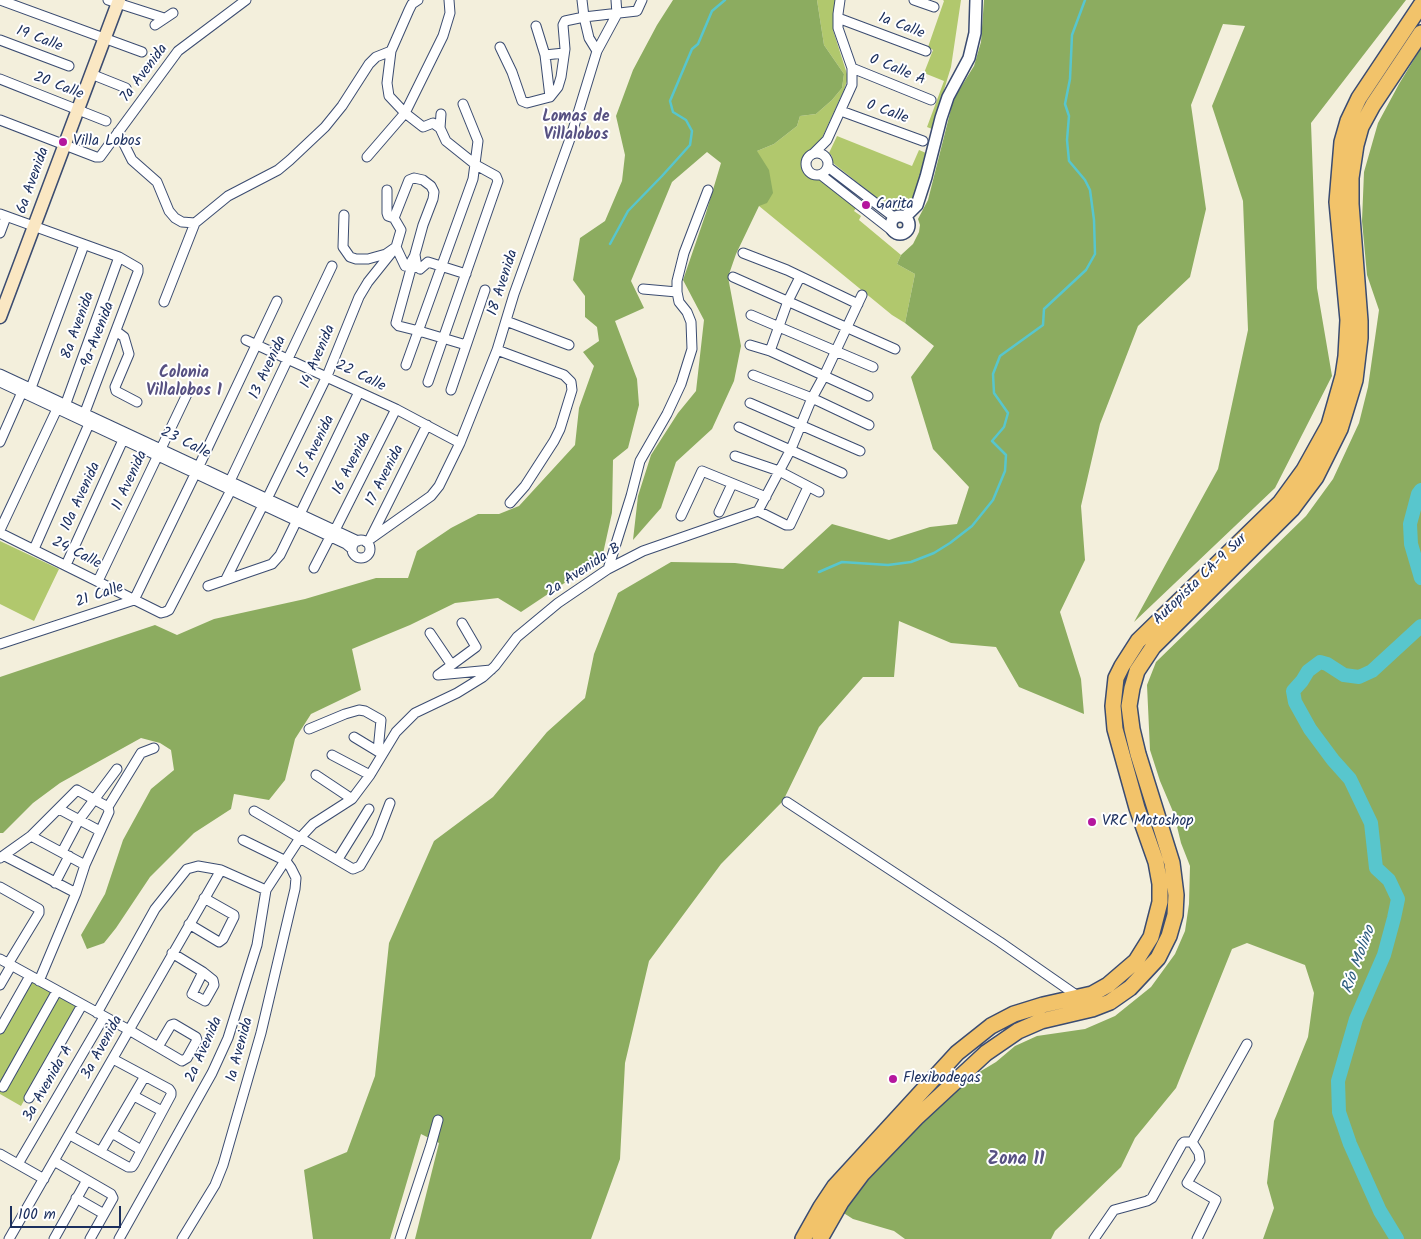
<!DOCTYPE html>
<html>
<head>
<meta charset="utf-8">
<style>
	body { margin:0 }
	#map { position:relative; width:1421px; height:1239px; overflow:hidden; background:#f3efdc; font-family:Kalam,sans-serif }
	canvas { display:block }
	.scale { position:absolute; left:10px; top:1206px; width:111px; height:22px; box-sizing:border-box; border:2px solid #1b2f5e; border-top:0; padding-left:6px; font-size:15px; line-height:18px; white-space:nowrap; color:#1b2f5e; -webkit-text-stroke:4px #fff; paint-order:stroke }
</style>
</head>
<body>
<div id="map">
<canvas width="1421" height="1239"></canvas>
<div class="scale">100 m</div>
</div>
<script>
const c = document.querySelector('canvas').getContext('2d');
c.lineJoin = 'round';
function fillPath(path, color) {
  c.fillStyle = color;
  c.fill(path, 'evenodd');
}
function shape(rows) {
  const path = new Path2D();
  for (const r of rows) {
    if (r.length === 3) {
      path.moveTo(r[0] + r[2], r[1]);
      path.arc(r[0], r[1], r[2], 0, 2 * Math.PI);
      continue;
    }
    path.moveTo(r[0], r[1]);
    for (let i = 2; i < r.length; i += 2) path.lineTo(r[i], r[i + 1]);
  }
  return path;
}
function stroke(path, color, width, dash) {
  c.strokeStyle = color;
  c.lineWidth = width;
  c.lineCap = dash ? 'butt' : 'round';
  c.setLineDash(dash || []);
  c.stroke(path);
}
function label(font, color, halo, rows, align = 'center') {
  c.font = font + ' Kalam,sans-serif';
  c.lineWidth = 4;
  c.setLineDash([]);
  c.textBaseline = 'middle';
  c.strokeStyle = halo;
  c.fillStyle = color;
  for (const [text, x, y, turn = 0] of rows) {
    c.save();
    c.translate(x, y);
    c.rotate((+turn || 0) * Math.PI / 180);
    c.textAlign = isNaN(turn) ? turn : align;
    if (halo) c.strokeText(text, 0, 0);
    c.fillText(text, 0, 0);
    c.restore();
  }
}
fillPath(shape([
	[817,0,835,0,833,30,847,74,847,81,844,90,817,149,811,150,804,156,802,160,803,170,808,176,822,180,856,208,854,211,861,216,859,220,901,255,897,264,915,274,905,323,892,315,759,206,757,151,774,144,797,126,800,116,816,114,832,100,842,88,844,74,824,45],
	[943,0,961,0,951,67,932,129,927,127,944,81,924,73,933,50,928,47,944,1],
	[837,136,912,166,919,150,926,153,919,186,914,198,909,205,905,209,897,210,888,207,833,163,832,156,829,153],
	[0,541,59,569,34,621,0,604],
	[25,978,76,1005,21,1106,0,1094,0,1021]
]), '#b1c86d');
fillPath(shape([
	[673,0,817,0,824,45,844,74,842,88,832,100,816,114,800,116,797,126,774,144,757,151,769,170,773,193,767,203,759,206,736,254,728,277,741,346,734,381,712,429,676,462,661,508,633,540,638,496,651,455,678,413,696,391,704,320,683,280,706,213,721,163,707,152,672,182,631,281,644,308,615,321,637,379,639,405,628,448,613,460,612,513,602,558,521,612,498,598,455,603,410,625,352,649,361,690,311,714,295,739,285,780,269,800,234,794,231,809,194,833,150,877,116,928,104,943,87,949,81,935,105,894,123,840,151,789,174,770,171,750,160,743,141,738,60,783,33,803,3,833,0,833,0,677,155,625,177,635,214,619,305,599,376,578,408,578,417,551,451,528,478,514,499,514,519,506,575,445,579,408,594,366,583,352,599,341,597,327,585,317,585,296,573,280,580,238,605,221,622,181,625,155,616,116,633,70,657,25],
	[984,0,1406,0,1311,123,1317,288,1332,376,1275,488,1134,622,1218,469,1248,330,1243,201,1212,106,1245,26,1223,24,1191,105,1206,209,1190,277,1138,326,1100,424,1081,506,1085,560,1060,612,1081,679,1084,714,1019,687,996,647,951,643,899,621,894,677,863,677,819,727,783,801,721,864,649,961,625,1063,620,1159,591,1239,415,1239,439,1143,421,1134,390,1239,313,1239,304,1170,347,1152,375,1076,389,943,434,841,493,797,547,732,585,698,594,654,618,593,671,562,735,563,783,569,832,524,889,540,930,527,957,524,969,487,933,449,911,377,934,346,905,323,915,274,897,264,901,255,913,244,919,232,920,225,918,219,928,200,952,105,956,95,974,66,981,42],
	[1421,48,1421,1239,1263,1239,1274,1208,1267,1183,1274,1121,1308,1037,1314,993,1305,965,1247,943,1232,949,1176,1088,1135,1138,1121,1167,1055,1231,1051,1239,905,1239,894,1231,853,1219,842,1212,879,1167,966,1080,996,1062,1015,1046,1037,1036,1085,1029,1115,1016,1151,987,1175,954,1185,931,1189,904,1190,866,1181,843,1174,814,1160,781,1150,750,1147,685,1156,662,1306,516,1333,479,1359,423,1368,387,1379,310,1367,275,1362,221,1364,172,1378,123,1399,84]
]), '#8cac60');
stroke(shape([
	[610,244,628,211,662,176,690,145,692,131,686,120,673,112,670,101,692,49,698,44,712,11,725,0],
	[819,572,842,562,888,565,911,562,934,553,950,543,972,526,993,500,1005,471,1006,455,992,441,1004,427,1008,413,994,393,993,374,1000,356,1043,325,1044,309,1086,270,1095,254,1094,220,1090,190,1085,180,1069,161,1067,140,1069,116,1065,104,1070,79,1072,35,1085,0]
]), '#58c6cd', 2.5);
stroke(shape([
	[1421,490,1418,494,1410,524,1411,544,1421,578],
	[1397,1239,1380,1211,1350,1144,1339,1112,1338,1081,1356,1019,1384,955,1394,918,1398,899,1389,880,1376,868,1371,823,1350,779,1333,760,1310,729,1295,702,1293,691,1302,681,1308,671,1320,662,1327,664,1344,675,1359,677,1372,671,1421,626]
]), '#58c6cd', 14);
const minor = shape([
	[0,0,142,52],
	[108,0,164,18],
	[418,0,412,4,409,10,391,51,387,83,389,96,405,113,423,127,433,123,440,128],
	[582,0,584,17,589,38,597,51],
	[914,0,934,7],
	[838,18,926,51],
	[155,25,173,13],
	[536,26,545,55,550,97],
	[0,40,69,66],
	[500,47,512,72,522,101,527,103,550,97,558,87,561,77,565,49,563,25,565,21,584,17,637,11,642,0],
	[545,55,564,53],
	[852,68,931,100],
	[91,74,126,88],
	[0,79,106,121],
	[841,111,923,141],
	[0,120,96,157,100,157,178,51,246,0],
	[118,132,132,160,157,182,169,211,175,218,182,222,195,223],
	[817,164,11],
	[814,153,827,140,852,85,852,68,838,28,838,14,840,0],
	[367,157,405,113,443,36,450,13,449,0],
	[828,167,895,218],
	[821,175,895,233],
	[0,214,119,257,138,268,138,272,85,412],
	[344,215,343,247,350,257,356,259,368,259,386,254,396,247,405,266,410,264,415,255,417,267,420,269,428,262,466,274],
	[394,218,409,180,414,178,423,180,431,186,434,192,433,199,423,225,396,323,399,326,419,331,466,345],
	[0,233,6,217],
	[743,253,787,270,858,304],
	[733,277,895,349],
	[643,289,677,292],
	[164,302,195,223,228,196,278,170,290,160,325,127,342,106,369,64,376,57,391,51],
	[751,315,873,367],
	[506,321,569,345],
	[116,331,124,337,129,354,115,387,116,391,137,402],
	[246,340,396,409,460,443],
	[750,345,770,351,868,396],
	[497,350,564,375,571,382,572,390,560,429,554,441,525,486,510,503],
	[770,351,788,301,800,277],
	[406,365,473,179,478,141,463,104],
	[0,374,358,541],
	[753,375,812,398,869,425],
	[0,382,346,544,352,549],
	[428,382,498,181,496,176,476,165,446,141,440,128,441,114],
	[31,388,84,245],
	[451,390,485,290],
	[66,403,119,257],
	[750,403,860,451],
	[739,427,842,473],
	[0,442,22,392],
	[735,456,779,471,819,492],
	[230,481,332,266],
	[267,499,327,376,359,297,368,282,396,247,401,230,394,218,388,216,387,213,387,190],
	[758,511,786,525,790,525,808,487],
	[719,512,732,484],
	[300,514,359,392],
	[681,516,702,471,766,497],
	[0,530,57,409],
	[335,530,396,409],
	[0,533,161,613,165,612,169,610,231,490],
	[371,537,427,425],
	[361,549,9],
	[366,542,431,496,439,486,460,443,497,350,514,294,571,136,597,51,617,14,616,0],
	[34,549,89,424],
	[66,565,123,440],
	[314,568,330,537],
	[608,569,631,496,640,461,667,414,681,384,692,349,691,322,687,312,679,302,677,292,677,281,684,253,708,190],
	[226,579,263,505],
	[98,581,188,392],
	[208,586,272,564,280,555,296,522],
	[430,633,451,664],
	[0,644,134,600,199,466,277,301],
	[438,675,476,647,462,623],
	[438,675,491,670],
	[309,729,345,714,359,710,365,711,381,720,378,751],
	[354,737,382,754],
	[332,755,370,775],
	[316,775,352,799],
	[787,802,1000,942,1079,997],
	[59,809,100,831],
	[254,811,353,869,360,866,377,837,390,803],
	[31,836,85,865],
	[62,852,79,820,117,769],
	[5,856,76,893],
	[0,858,31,836,77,790,108,807],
	[338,859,369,809],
	[55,883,69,856],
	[0,887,39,909,39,913,8,964],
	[189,924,219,942,223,939,234,917,234,915,204,898],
	[172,953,203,972,213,980,214,985,205,1001,192,994,203,972],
	[0,959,129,1030,182,1061,187,1058,197,1040,196,1037,174,1024,171,1025,158,1047],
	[39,981,76,893,85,865,109,812,108,807,141,753,154,748],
	[0,985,11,966],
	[97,1013,155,909,187,869,198,866,221,870,266,890],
	[0,1029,30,976],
	[3,1087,57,991],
	[134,1096,162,1111],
	[29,1098,82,1005],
	[112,1133,141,1150],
	[70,1135,128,1167,132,1167,134,1164,171,1095,171,1092,169,1089,113,1059],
	[1192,1142,1199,1153,1200,1161,1187,1183,1216,1200,1197,1239],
	[1192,1142,1247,1044],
	[101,1151,145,1076],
	[0,1154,44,1179],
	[54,1161,111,1194,113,1198,90,1239],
	[18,1164,104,1017],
	[76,1198,104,1214],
	[9,1239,221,870],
	[54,1239,87,1180],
	[119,1239,212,1073,228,1038,257,945,266,890,300,838,313,824,352,799,370,775,396,732,415,713,457,693,483,677,495,666,517,637,558,603,608,569,643,551,758,511,791,449,812,398,824,376,862,295],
	[182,1239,215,1185,223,1165,261,1033,295,889,296,878,291,868,286,861,243,840],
	[400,1239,431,1145,438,1120],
	[1094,1239,1114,1210,1147,1201,1152,1198,1182,1144,1184,1142,1192,1142]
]);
const tertiary = shape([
	[900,225,9],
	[905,217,917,205,926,177,941,118,948,97,969,58,975,33,976,0]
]);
const secondary = shape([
	[0,317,119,0]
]);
const trunk = shape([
	[803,1239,821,1207,835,1186,957,1053,991,1026,1014,1014,1043,1005,1092,994,1108,985,1136,961,1151,937,1160,902,1160,884,1156,862,1137,808,1115,729,1113,706,1116,678,1122,666,1138,641,1280,503,1304,470,1329,425,1343,376,1346,356,1348,320,1337,202,1342,142,1348,121,1359,98,1421,5],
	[820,1239,841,1202,862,1174,916,1118,986,1053,1018,1031,1041,1021,1092,1009,1110,1002,1130,988,1158,958,1169,936,1175,915,1176,895,1172,863,1138,754,1132,729,1129,706,1132,688,1137,671,1153,647,1292,509,1316,477,1340,429,1355,380,1360,338,1360,321,1351,204,1351,178,1356,145,1361,127,1373,105,1421,33]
]);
stroke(minor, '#3b4c71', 11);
stroke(tertiary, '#3b4c71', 14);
stroke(secondary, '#3b4c71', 15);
stroke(trunk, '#3b4c71', 18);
stroke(minor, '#fff', 9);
stroke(tertiary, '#fff', 11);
stroke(secondary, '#fae7c3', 12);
stroke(trunk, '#f2c36a', 15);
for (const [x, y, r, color] of [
	[63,142,5,"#b5179e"],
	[866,205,5,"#b5179e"],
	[1092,822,5,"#b5179e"],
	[893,1079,5,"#b5179e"]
]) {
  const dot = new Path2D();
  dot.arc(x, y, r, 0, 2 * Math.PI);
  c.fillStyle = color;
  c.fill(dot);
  stroke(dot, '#fff', 2);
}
label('15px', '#1b2f5e', '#fff', [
	["1a Calle",901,27,21],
	["19 Calle",39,40,21],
	["0 Calle A",897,71,22],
	["7a Avenida",145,74,-53],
	["20 Calle",58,87,21],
	["0 Calle",887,113,20],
	["6a Avenida",34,181,-70],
	["18 Avenida",504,283,-72],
	["8a Avenida",79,326,-70],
	["9a Avenida",99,335,-69],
	["14 Avenida",319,357,-67],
	["13 Avenida",269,368,-65],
	["22 Calle",360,377,26],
	["23 Calle",185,444,26],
	["15 Avenida",317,447,-64],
	["16 Avenida",353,464,-63],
	["17 Avenida",386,476,-63],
	["11 Avenida",131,481,-65],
	["10a Avenida",82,497,-65],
	["24 Calle",76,554,27],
	["2a Avenida B",584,571,-33],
	["Autopista CA-9 Sur",1201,580,-44],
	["21 Calle",100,596,-19],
	["3a Avenida",103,1048,-61],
	["2a Avenida",205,1050,-66],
	["1a Avenida",241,1050,-75],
	["3a Avenida A",49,1084,-60]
]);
label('15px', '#1b2f5e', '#fff', [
	["Villa Lobos",73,142],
	["Garita",876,205],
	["VRC Motoshop",1102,822],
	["Flexibodegas",903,1079]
], 'left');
label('bold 16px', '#575182', '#fff', [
	["Lomas de",576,118],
	["Villalobos",576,136],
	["Colonia",184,374],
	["Villalobos 1",184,392]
]);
label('italic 16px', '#2d5c7f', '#fff', [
	["Río Molino",1360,960,-70]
]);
label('bold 18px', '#575182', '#fff', [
	["Zona 11",1016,1161]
]);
</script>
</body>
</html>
